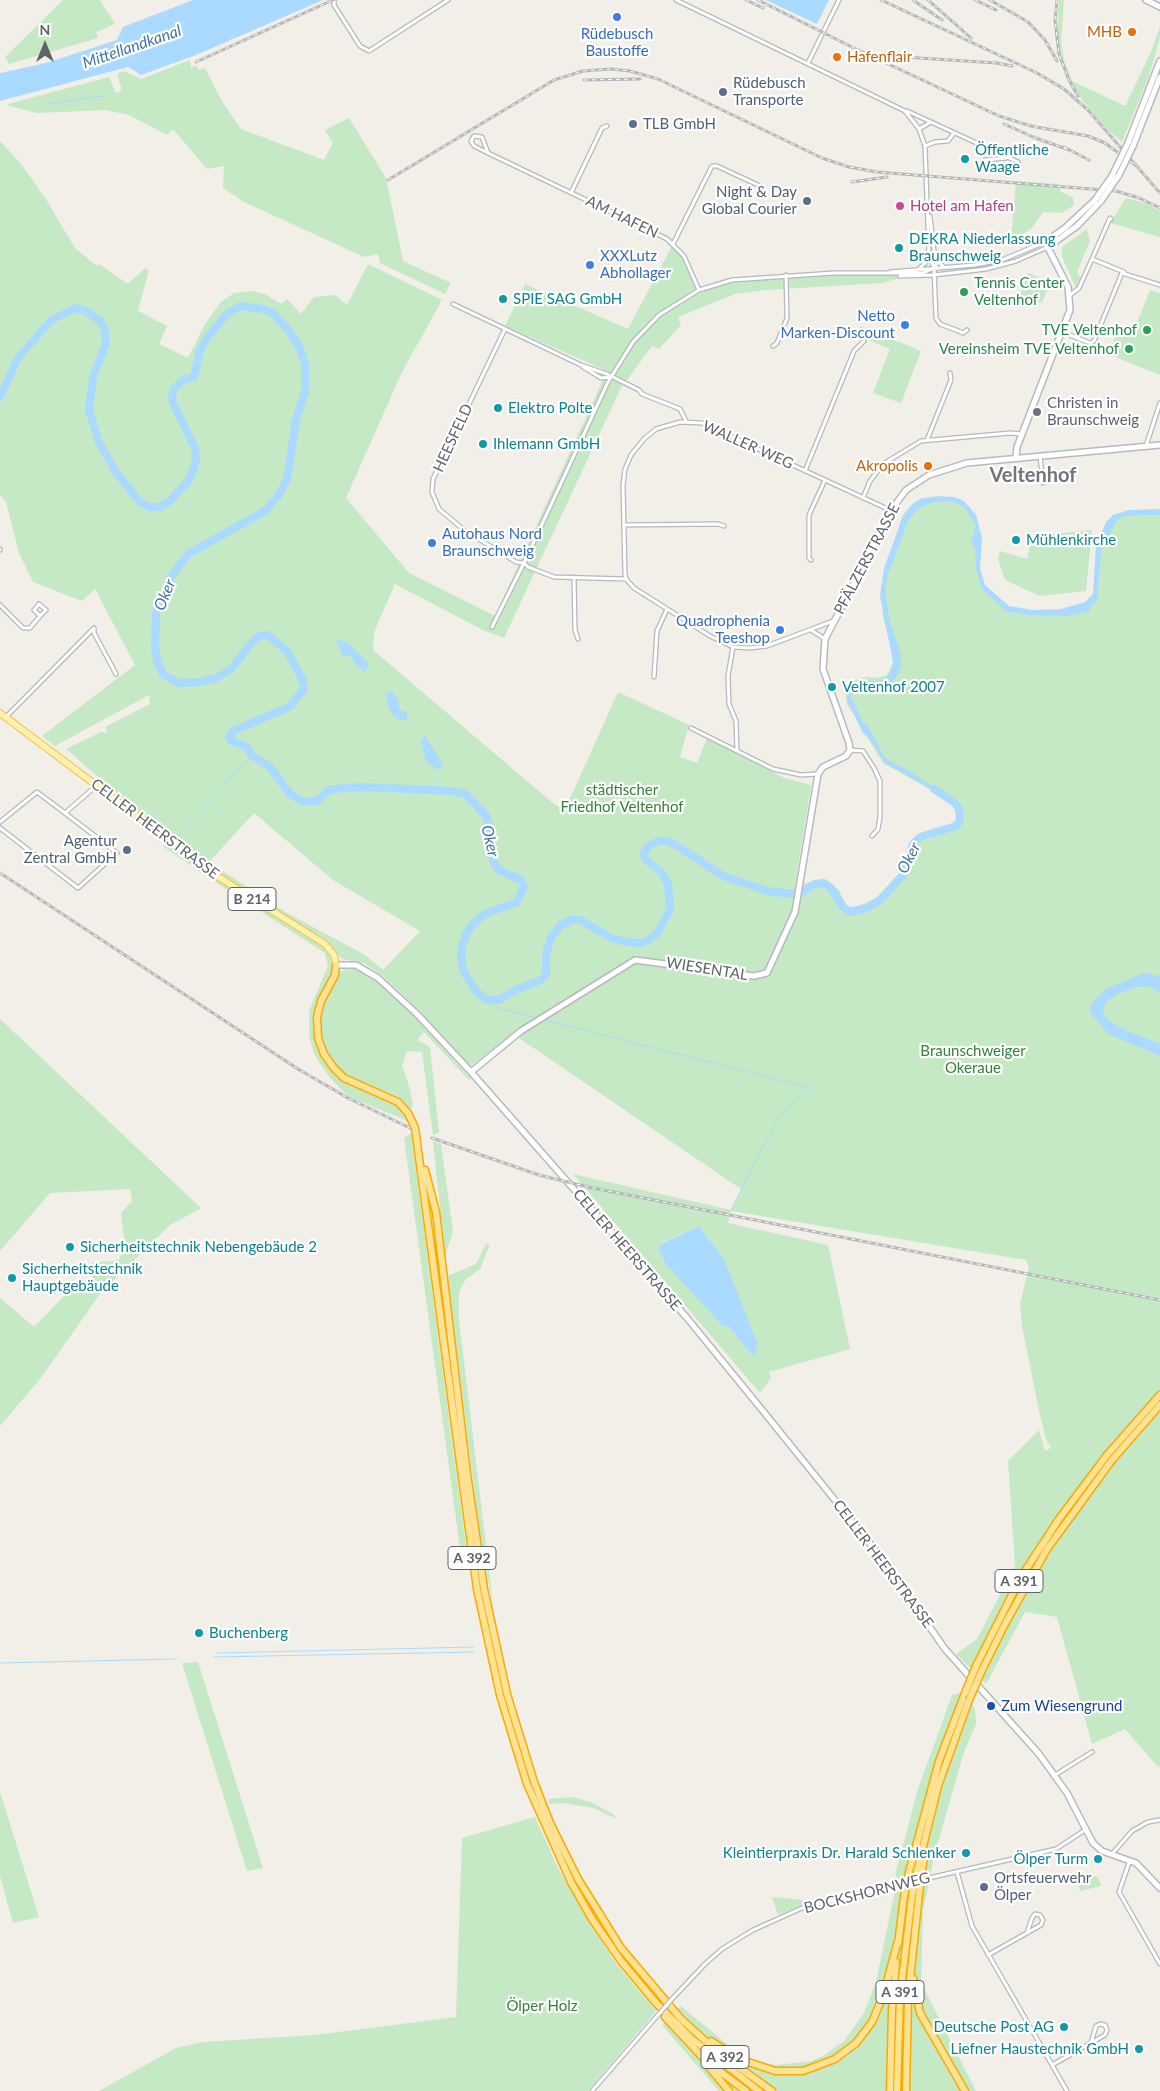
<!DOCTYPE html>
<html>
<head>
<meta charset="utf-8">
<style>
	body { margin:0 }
	#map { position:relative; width:1160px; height:2091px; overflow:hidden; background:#f1efe8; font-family:Lato,sans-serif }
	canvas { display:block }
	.north { position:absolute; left:20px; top:20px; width:50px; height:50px; -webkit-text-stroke:4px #fff; paint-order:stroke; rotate:0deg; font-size:14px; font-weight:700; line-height:20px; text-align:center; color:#5f6368 }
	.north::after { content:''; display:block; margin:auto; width:18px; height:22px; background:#5f6368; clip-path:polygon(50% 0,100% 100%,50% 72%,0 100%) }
</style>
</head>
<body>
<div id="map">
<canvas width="1160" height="2091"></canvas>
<div class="north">N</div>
</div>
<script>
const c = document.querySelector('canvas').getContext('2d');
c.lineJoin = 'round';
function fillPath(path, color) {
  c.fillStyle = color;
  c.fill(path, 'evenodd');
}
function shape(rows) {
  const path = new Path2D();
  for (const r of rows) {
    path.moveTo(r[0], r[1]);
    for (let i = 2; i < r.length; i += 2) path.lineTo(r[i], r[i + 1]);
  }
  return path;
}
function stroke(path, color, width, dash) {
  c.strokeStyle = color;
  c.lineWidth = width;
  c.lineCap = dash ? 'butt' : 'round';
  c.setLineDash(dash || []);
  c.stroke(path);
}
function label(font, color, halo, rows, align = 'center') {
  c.font = font + ' Lato,sans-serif';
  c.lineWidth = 4.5;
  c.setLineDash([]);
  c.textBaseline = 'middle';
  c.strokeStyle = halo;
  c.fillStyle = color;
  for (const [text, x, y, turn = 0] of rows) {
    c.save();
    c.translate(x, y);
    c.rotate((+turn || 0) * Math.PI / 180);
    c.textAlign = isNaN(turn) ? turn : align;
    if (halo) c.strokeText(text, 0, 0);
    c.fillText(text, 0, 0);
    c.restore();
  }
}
fillPath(shape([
	[63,0,100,0,115,24,96,32,98,38,9,64,5,57],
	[1059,0,1064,0,1061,42,1064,60,1072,81,1125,106,1150,54,1160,27,1160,38,1148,79,1122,142,1107,129,1078,95,1067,73,1059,49,1057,30],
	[190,60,191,68,197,65,198,70,205,68,221,100,241,129,324,160,333,143,325,130,349,118,386,178,403,261,451,283,445,294,380,263,378,254,364,257,244,202,223,188,224,166,207,169,173,129,167,135,129,115,106,110,37,113,9,106,8,104,109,77,116,93,122,90,117,74,124,71,141,79],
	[0,141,22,165,47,201,75,248,97,266,99,264,128,284,145,268,149,270,138,311,167,326,159,344,188,358,205,324,221,302,234,293,251,291,265,294,281,304,287,299,301,314,314,297,335,295,347,305,368,264,442,300,402,372,346,498,409,573,495,616,607,371,505,326,525,284,628,329,673,244,684,256,700,290,723,282,766,276,884,273,908,276,881,283,766,290,735,294,678,317,681,325,659,349,652,346,621,388,504,638,483,630,395,584,374,632,373,650,554,804,565,810,618,692,689,725,680,757,697,763,707,738,784,778,811,785,795,885,825,880,839,890,846,906,851,909,875,899,902,874,912,843,923,832,940,831,955,825,959,821,958,810,931,790,883,763,847,704,845,691,851,681,866,677,876,678,887,675,895,662,883,617,881,588,902,516,912,504,922,498,953,497,977,517,979,568,984,585,1008,607,1032,612,1058,611,1084,606,1094,596,1097,546,1118,517,1135,512,1160,512,1160,1766,1158,1767,1125,1729,1092,1744,1057,1617,1025,1612,986,1684,956,1654,977,1639,1015,1566,1008,1461,1039,1430,1045,1451,1051,1448,1046,1439,1040,1415,1022,1326,1020,1304,1029,1267,1026,1260,731,1211,728,1223,828,1245,850,1349,769,1372,771,1378,760,1393,573,1174,731,1210,741,1189,513,1034,469,1067,418,1009,383,976,364,963,342,959,324,940,256,899,165,835,66,749,101,732,108,733,105,727,150,704,149,695,55,746,42,736,135,665,95,589,82,601,33,582,19,553,6,502,0,494],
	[254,813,333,880,420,931,383,970,365,955,287,913,209,862],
	[699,1226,724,1259,751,1354,729,1327,665,1263,659,1250,663,1242],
	[1016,181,1059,184,1061,192,1073,197,1074,205,1062,213,1043,212,1032,228,1011,242],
	[1126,198,1148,204,1160,211,1160,237,1110,223],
	[1087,229,1090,241,1077,272,1081,278,1076,288,1062,257,1062,247],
	[1028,273,1050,282,1042,303,1020,295],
	[1150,290,1160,293,1160,375,1118,358,1110,351,1119,327,1133,332],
	[860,326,921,351,901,403,873,393,890,349,857,335],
	[1092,530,1086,591,1040,596,1005,580,998,559,1000,551,1027,559,1032,536],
	[163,838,220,882,326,949,331,959,331,972,319,1000,314,1019,316,1040,321,1056,334,1072,392,1101,404,1111,408,1121,349,1097,330,1078,315,1056,309,1036,309,1011,328,966,325,953,206,876,164,847],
	[353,967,367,973,403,1004,471,1079,469,1080,424,1032,417,1040,430,1047,439,1132,433,1135,422,1052,407,1051,402,1065,410,1089,413,1107,410,1108,397,1096,350,1078,340,1071,328,1054,319,1029,322,1007,341,971],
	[0,1019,201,1208,170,1225,100,1294,40,1379,0,1426,0,1298,34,1327,72,1288,93,1284,91,1263,119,1260,125,1245,121,1213,132,1201,130,1189,50,1193,0,1251],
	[411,1133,466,1546,460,1548,404,1138],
	[433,1141,441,1144,453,1231,445,1256],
	[486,1244,490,1244,480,1269,466,1279,462,1286,459,1293,459,1320,494,1613,479,1528,447,1276,476,1264],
	[198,1662,263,1868,247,1871,182,1663],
	[960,1693,975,1708,976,1724,963,1755,935,1853,923,1911,921,1983,976,2091,719,2091,662,2025,681,2006,728,2045,755,2061,777,2065,811,2061,823,2056,844,2041,864,2013,876,1982,895,1890,896,1871,918,1789,952,1695],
	[0,1792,39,1917,13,1923,0,1876],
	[572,1797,591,1802,613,1814,617,1819,593,1808,563,1803,549,1804,549,1799],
	[535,1817,558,1868,579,1904,616,1964,656,2011,588,2091,99,2091,176,2048,203,2042,315,2035,456,2017,462,1838],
	[1075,1872,1098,1877,1101,1886,1080,1891],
	[772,1897,804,1900,805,1904,778,1915]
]), '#c5e8c5');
fillPath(shape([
	[193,0,323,0,196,55,141,75,128,67,0,101,0,73,46,63,117,40,123,27],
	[766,0,829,0,817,24],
	[938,496,954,497,964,501,976,515,982,538,980,568,985,585,1009,606,1033,610,1061,609,1085,602,1093,594,1096,545,1106,522,1113,515,1129,510,1160,509,1160,515,1137,515,1121,517,1116,522,1101,551,1097,602,1092,604,1089,611,1068,616,1029,615,1013,612,1008,613,982,589,976,569,975,549,971,542,976,525,964,507,951,501,930,503,917,510,908,521,888,574,885,590,889,619,900,651,901,662,899,673,891,683,879,691,876,692,861,686,852,692,851,697,862,720,868,726,885,758,913,773,955,803,884,762,870,739,863,733,847,700,848,691,854,684,883,680,889,674,893,662,880,596,884,568,902,519,911,506,920,499],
	[336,640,347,642,369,664,365,672,355,664,352,656,343,656],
	[391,691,398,699,400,710,407,712,407,720,400,720,394,717,388,707,386,694],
	[425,736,443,764,438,770,426,761,421,741],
	[1144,973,1160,976,1160,993,1149,986,1137,987,1117,994,1108,1000,1103,1008,1105,1016,1109,1021,1127,1031,1160,1044,1160,1056,1108,1034,1089,1011,1092,1003,1106,989],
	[699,1226,724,1259,757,1343,755,1355,751,1354,729,1327,723,1326,665,1263,659,1250,661,1244]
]), '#aadaff');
stroke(shape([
	[46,104,104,96],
	[177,837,252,755],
	[486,1000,501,1009,537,1018],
	[545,1020,811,1088,780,1114,731,1210],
	[217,1653,474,1647],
	[214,1657,474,1652],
	[0,1663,175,1659]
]), '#aadaff', 1);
stroke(shape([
	[0,397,18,358,51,320,76,308,86,311,101,322,105,330,106,343,93,377,89,410,99,442,116,472,140,502,150,507,160,507,170,501,189,480,194,468,196,458,195,448,173,403,172,395,174,389,183,380,194,377,200,350,209,335,226,315,240,306,263,309,273,313,289,331,299,346,305,364,305,392,296,420,287,480,278,496,265,511,188,554,171,577,156,613,155,649,158,664,164,675,179,683,200,682,216,678,231,669,254,640,262,635,268,635,287,651,303,680,304,689,289,707,233,731,229,738,231,741,246,746,252,755,270,767,290,794,304,802,317,801,329,790,344,788,363,787,453,791,465,794,478,807,486,816,490,827,493,861,499,870,521,880,524,886,517,902,485,914,475,922,467,932,462,947,461,959,464,972,475,990,486,1000,499,1000,517,989,541,980,546,974,546,954,551,937,561,925,572,920,580,920,611,938,626,942,643,943,657,934,670,909,668,883,661,872,645,859,644,852,651,844,659,841,666,841,678,846,723,876,768,891,791,894,804,891,815,884,824,883,831,888,843,907,850,912,867,908,880,900,903,875,913,844,920,837,956,826,960,821,959,809,955,803,934,789]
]), '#aadaff', 8);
const street = shape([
	[676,0,905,111,919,129,925,146,929,254,934,268,936,318,940,324,956,330,963,333,967,330],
	[334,1,334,5,360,46,369,51,448,0],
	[808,63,839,0],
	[907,111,1018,162],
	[919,129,931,122],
	[925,146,935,142,948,141,954,133],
	[488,153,482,137,474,136,471,141,474,146,488,153,653,232,667,239,684,256,699,290],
	[985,160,1006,158],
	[571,193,602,128,607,126],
	[930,216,935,259,944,267],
	[673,244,712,166,717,166,758,185],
	[1092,259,1110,218,1111,219],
	[919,269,927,261,929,255],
	[890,272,975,265,1002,260,1045,242],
	[900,276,934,275,986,269,1016,261,1048,247],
	[1069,296,1079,288,1092,259,1124,272],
	[453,304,581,365,607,374,639,390,642,394,680,409,686,421],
	[505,329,433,479,432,492,439,509,464,530,516,562,524,563],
	[1062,332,1090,343,1094,341,1122,273,1160,285],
	[773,346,777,343,787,318,786,275],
	[583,367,601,378,611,377],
	[927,440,951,380,950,373],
	[1146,446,1160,403],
	[1040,456,1043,483],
	[805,471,854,351,864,341],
	[863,498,870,481,883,464,921,441,1010,433,1022,434],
	[624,525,718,524,724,526],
	[0,549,0,550],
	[811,560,809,558,809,515,825,480],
	[524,563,528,567,554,577,626,579],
	[574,577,575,630,578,639],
	[0,605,23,628,30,628,40,616,46,610,39,604,34,610,40,616],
	[833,621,767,646,750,648,733,647,710,636,634,588,626,579,625,574,623,485,625,469,631,455,644,439,656,429,680,422,702,423,892,511],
	[492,627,524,563,608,382,633,342,659,315,699,290,732,280,834,273,923,273,934,268,938,262],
	[811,630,825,639],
	[733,647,728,676,729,704,736,721,737,751],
	[654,677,657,631,667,609],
	[6,717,94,628,94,633,116,674],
	[691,728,773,769,801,775,817,774],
	[850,750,863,751,874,768,880,781,880,817,878,829,872,836],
	[0,822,37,792,65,813,96,786],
	[0,828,78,888,117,853,65,813],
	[1055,1775,1092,1752],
	[1112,1854,1132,1831,1148,1822,1160,1820],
	[1130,1860,1119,1892,1160,1964],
	[957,1872,972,1926,1067,2091],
	[920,1880,1056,1849,1085,1830],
	[988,1955,1041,1925,1043,1920,1040,1915,1035,1914,1032,1918,1027,1933],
	[672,1999,705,1964,722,1949,753,1930,802,1908,906,1883],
	[1052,2065,1105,2035,1107,2030,1105,2025,1100,2024,1096,2026,1091,2043],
	[592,2091,658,2015]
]);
const secondary = shape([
	[1146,0,1160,7],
	[1128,143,1160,61],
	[1133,146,1160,77],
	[1048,247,1077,226,1101,201],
	[1016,457,1017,447,1070,310,1068,287,1045,242,1065,228,1095,200],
	[336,965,356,965,378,978,417,1014,471,1072,687,1318,763,1411,880,1556,945,1649,1039,1754,1067,1793,1093,1843,1102,1851,1136,1863,1160,1888],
	[471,1072,521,1031,635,960,754,976,767,973,795,912,818,774,823,767,846,756,850,750,849,743,823,669,825,639,895,505,906,490,929,475,967,463,1160,445]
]);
const primary = shape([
	[0,713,217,876,325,944,334,955,336,965]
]);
const highway = shape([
	[336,965,335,975,321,1001,317,1017,318,1038,324,1054,333,1067,344,1078,398,1102,408,1113,415,1128,477,1589,500,1695,527,1784,571,1882,592,1919,621,1961,656,2003,691,2038,759,2091],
	[425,1170,436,1212,467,1474,484,1589,507,1694,534,1782,550,1823,578,1879,621,1948,681,2019,719,2053,772,2091],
	[976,1666,1021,1577,1059,1519,1107,1455,1160,1395],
	[982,1670,1006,1622,1047,1549,1112,1460,1160,1405],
	[922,1870,925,1853],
	[917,1871,938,1786,969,1700],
	[909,1872,939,1761,965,1693],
	[898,1944,904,1896],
	[913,1978,920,2013,965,2091],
	[665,2017,706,2061,746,2091],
	[711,2041,739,2059,775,2071,803,2071,835,2059,856,2043,872,2022,883,1996,898,1941],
	[709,2067,729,2091],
	[890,2091,892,2010,896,1962],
	[897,2091,900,1996,912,1895],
	[906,2091,908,1998,919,1894]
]);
stroke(street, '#b5b8bc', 5.5);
stroke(secondary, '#b6babf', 8);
stroke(primary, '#f2c960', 8);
stroke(highway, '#f9ab00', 9);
stroke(street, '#fff', 3);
stroke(secondary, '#fff', 5);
stroke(primary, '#fff2af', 5.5);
stroke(highway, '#fde293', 6);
const rail = shape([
	[746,0,763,8],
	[758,0,850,46,999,116,1031,126,1088,136,1105,143,1138,167],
	[881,0,1037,73,1064,89,1088,110,1160,193],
	[913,0,942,20],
	[928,0,971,38],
	[975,0,996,10],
	[990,0,1028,22,1045,40,1057,61],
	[1057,0,1055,20,1059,54,1069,80,1078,96],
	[888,56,997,63,1012,66],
	[196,62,333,0],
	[584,80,640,79],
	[1004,124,1033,137,1069,150],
	[1064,147,1089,160],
	[388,180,554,80,583,71,611,69,630,71,658,79,822,158,849,167,877,172,1116,191,1139,198,1160,208],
	[852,182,887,177],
	[0,873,298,1069,348,1098,410,1128],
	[432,1138,539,1175,588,1187,1160,1300]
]);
stroke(rail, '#b6b7b8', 3);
stroke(rail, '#fff', 1, [4]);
const streetBridge = shape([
	[658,2015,672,1999]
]);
const secondaryBridge = shape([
	[1095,200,1112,176,1128,143],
	[1101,201,1119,175,1133,146]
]);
const highwayBridge = shape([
	[965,1693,976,1666],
	[969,1700,982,1670],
	[919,1894,922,1870],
	[912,1895,917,1871],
	[904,1896,909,1872]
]);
stroke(streetBridge, '#b5b8bc', 5.5, []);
stroke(secondaryBridge, '#b6babf', 8, []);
stroke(highwayBridge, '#f9ab00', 9, []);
stroke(streetBridge, '#fff', 3);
stroke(secondaryBridge, '#fff', 5);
stroke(highwayBridge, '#fde293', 6);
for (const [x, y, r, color] of [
	[617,17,5,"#3f7fe0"],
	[1132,32,5,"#e8710a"],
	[837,57,5,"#e8710a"],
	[723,92,5,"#5c6f8a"],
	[633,124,5,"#5c6f8a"],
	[965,159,5,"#0f9aa8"],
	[807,201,5,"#5c6f8a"],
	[900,206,5,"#d1479c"],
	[899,248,5,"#0f9aa8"],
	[590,265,5,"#3f7fe0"],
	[964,292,5,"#2e9e5b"],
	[503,299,5,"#0f9aa8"],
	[905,325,5,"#3f7fe0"],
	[1147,330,5,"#2e9e5b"],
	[1129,349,5,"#2e9e5b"],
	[498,408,5,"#0f9aa8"],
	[1037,412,5,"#6b7280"],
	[483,444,5,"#0f9aa8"],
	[928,466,5,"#e8710a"],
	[1016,540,5,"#0f9aa8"],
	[432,543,5,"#3f7fe0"],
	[780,630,5,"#3f7fe0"],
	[832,687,5,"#0f9aa8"],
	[127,850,5,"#5c6f8a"],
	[70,1247,5,"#0f9aa8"],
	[12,1278,5,"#0f9aa8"],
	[199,1633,5,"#0f9aa8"],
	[991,1706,5,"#1a4fb4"],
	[966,1853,5,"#0f9aa8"],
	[1098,1859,5,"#0f9aa8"],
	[984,1887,5,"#5c6f8a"],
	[1064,2027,5,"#0f9aa8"],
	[1139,2049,5,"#0f9aa8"]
]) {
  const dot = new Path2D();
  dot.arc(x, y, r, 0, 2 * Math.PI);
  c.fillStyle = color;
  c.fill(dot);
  stroke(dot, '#fff', 2);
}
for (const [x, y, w] of [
	[252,899,48],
	[472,1558,48],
	[1019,1581,48],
	[900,1992,48],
	[725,2057,48]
]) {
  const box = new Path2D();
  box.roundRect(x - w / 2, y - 11.5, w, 23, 4);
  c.fillStyle = '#fff';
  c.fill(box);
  stroke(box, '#5f6368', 1);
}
label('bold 14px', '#5f6368', null, [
	["B 214",252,899],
	["A 392",472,1558],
	["A 391",1019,1581],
	["A 391",900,1992],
	["A 392",725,2057]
]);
label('15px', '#c56008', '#fff', [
	["MHB",1122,32],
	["Hafenflair",847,57,"left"],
	["Akropolis",918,466]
], 'right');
label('15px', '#366cbe', '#fff', [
	["Rüdebusch",617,34,"center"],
	["Baustoffe",617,51,"center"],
	["XXXLutz",600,256],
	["Abhollager",600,273],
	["Netto",895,316,"right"],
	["Marken-Discount",895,333,"right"],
	["Autohaus Nord",442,534],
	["Braunschweig",442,551],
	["Quadrophenia",770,621,"right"],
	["Teeshop",770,638,"right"]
], 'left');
label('15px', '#4e5e75', '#fff', [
	["Rüdebusch",733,83],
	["Transporte",733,100],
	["TLB GmbH",643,124],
	["Night & Day",797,192,"right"],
	["Global Courier",797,209,"right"],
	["Agentur",117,841,"right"],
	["Zentral GmbH",117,858,"right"],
	["Ortsfeuerwehr",994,1878],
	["Ölper",994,1895]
], 'left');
label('15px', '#0d838f', '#fff', [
	["Öffentliche",975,150],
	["Waage",975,167],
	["DEKRA Niederlassung",909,239],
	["Braunschweig",909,256],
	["SPIE SAG GmbH",513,299],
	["Elektro Polte",508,408],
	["Ihlemann GmbH",493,444],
	["Mühlenkirche",1026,540],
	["Veltenhof 2007",842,687],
	["Sicherheitstechnik Nebengebäude 2",80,1247],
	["Sicherheitstechnik",22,1269],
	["Hauptgebäude",22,1286],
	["Buchenberg",209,1633],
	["Kleintierpraxis Dr. Harald Schlenker",956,1853,"right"],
	["Ölper Turm",1088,1859,"right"],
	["Deutsche Post AG",1054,2027,"right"],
	["Liefner Haustechnik GmbH",1129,2049,"right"]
], 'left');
label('15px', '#b23c85', '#fff', [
	["Hotel am Hafen",910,206]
], 'left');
label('15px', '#5f6368', '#fff', [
	["AM HAFEN",622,217,26],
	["HEESFELD",453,438,-65],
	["WALLER WEG",748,445,24],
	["PFÄLZERSTRASSE",867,559,-62],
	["CELLER HEERSTRASSE",155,829,37],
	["WIESENTAL",707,969,9],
	["CELLER HEERSTRASSE",627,1250,49],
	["CELLER HEERSTRASSE",883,1564,53],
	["BOCKSHORNWEG",867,1893,-14]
]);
label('15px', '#27864d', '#fff', [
	["Tennis Center",974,283,"left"],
	["Veltenhof",974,300,"left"],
	["TVE Veltenhof",1137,330],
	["Vereinsheim TVE Veltenhof",1119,349]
], 'right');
label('15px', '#5b616d', '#fff', [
	["Christen in",1047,403],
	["Braunschweig",1047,420]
], 'left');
label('15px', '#348238', '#fff', [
	["städtischer",622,790],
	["Friedhof Veltenhof",622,807],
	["Braunschweiger",973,1051],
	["Okeraue",973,1068],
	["Ölper Holz",542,2006]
]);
label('15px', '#164399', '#fff', [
	["Zum Wiesengrund",1001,1706]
], 'left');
label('italic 16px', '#4174aa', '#fff', [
	["Mittellandkanal",132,47,-19],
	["Oker",165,595,-68],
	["Oker",490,841,77],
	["Oker",909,858,-63]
]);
label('bold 20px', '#70757a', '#fff', [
	["Veltenhof",1033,476]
]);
</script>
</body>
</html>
